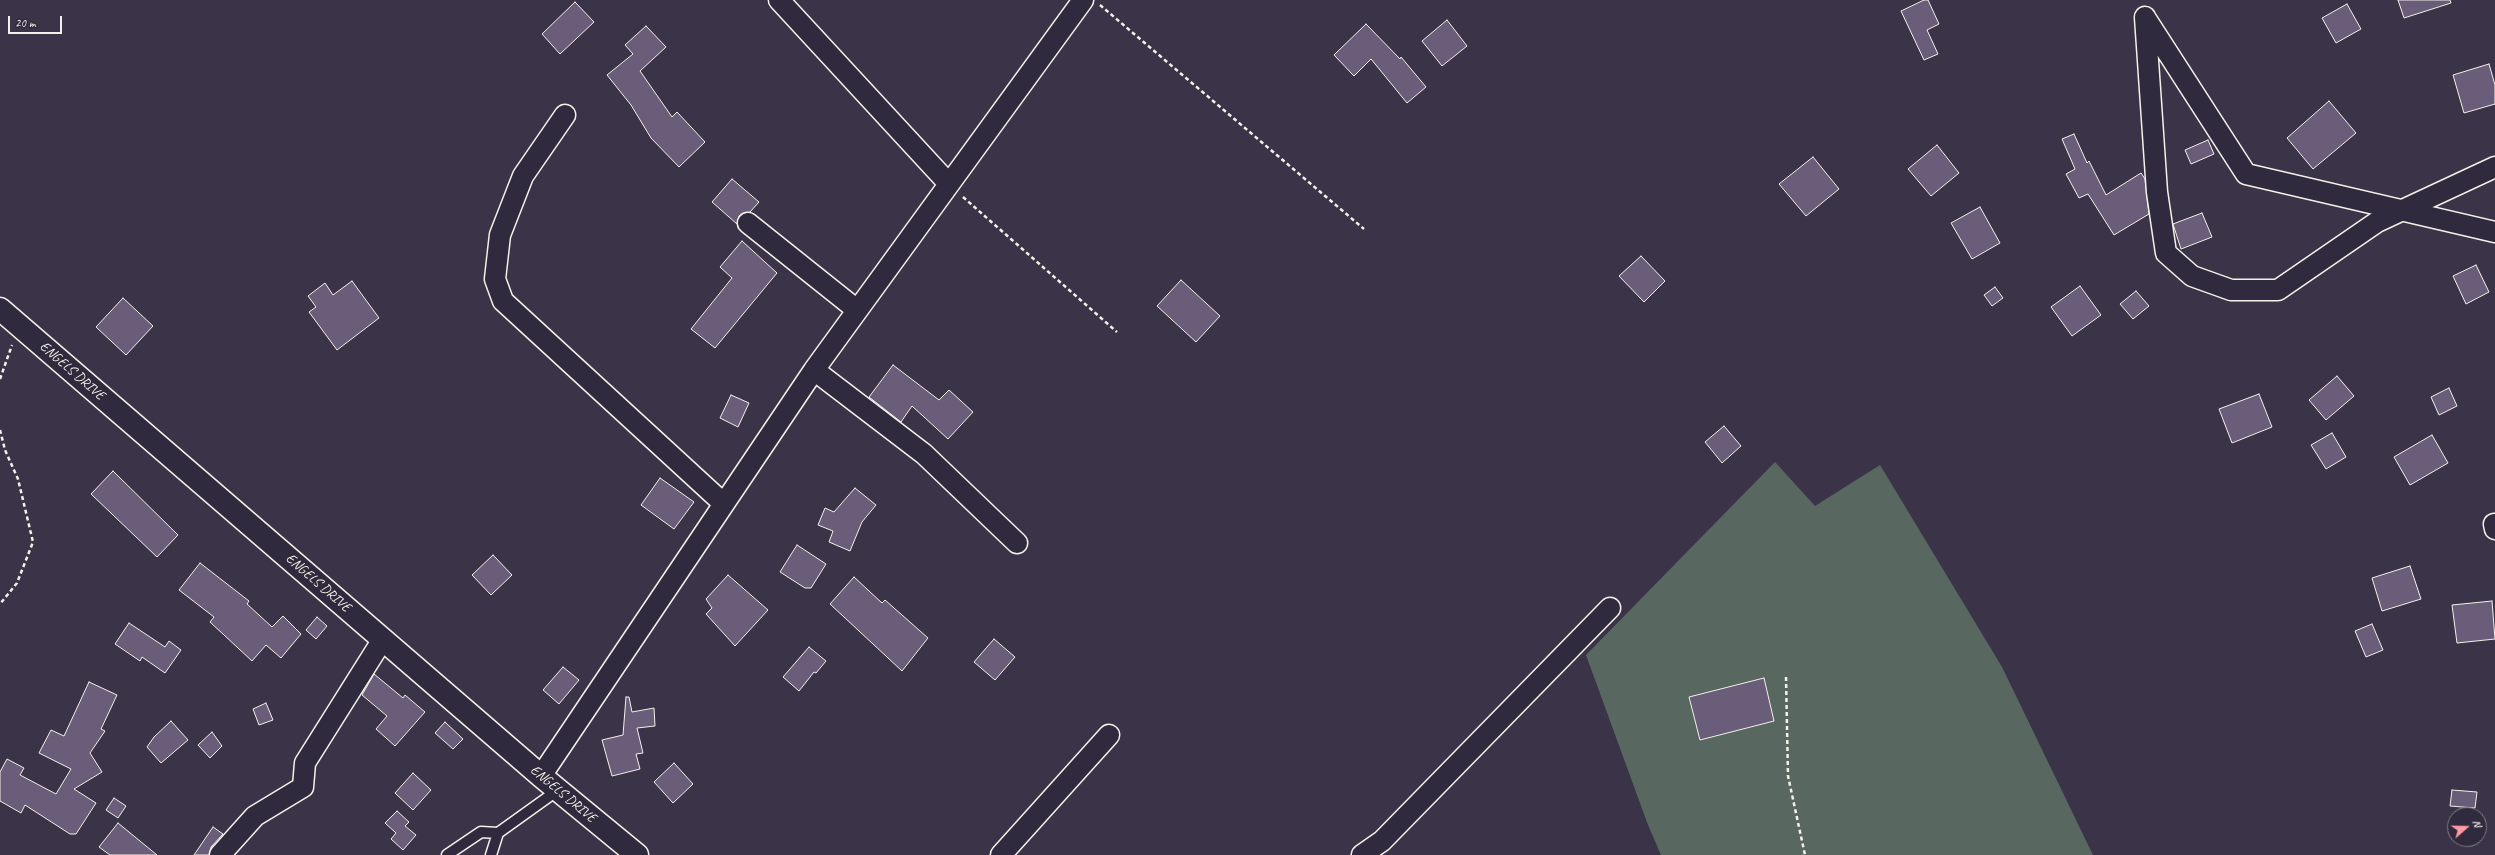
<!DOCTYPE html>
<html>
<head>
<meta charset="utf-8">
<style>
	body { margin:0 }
	#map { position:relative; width:2495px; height:855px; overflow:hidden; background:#3b3449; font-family:Caveat,sans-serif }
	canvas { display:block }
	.north { position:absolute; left:2447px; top:807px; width:40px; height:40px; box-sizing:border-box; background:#2f2a3d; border:1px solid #7e7a81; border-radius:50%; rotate:70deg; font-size:11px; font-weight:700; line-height:16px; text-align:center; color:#f4f1e8 }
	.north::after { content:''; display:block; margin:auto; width:14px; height:18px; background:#ff9aa2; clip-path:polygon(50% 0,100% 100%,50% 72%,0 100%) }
	.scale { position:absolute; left:8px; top:16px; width:54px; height:18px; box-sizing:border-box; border:2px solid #f4f1e8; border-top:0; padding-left:5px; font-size:12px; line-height:14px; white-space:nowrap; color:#f4f1e8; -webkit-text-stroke:3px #2f2a3d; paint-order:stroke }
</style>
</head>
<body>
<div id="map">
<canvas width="2495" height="855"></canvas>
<div class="north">N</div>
<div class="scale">20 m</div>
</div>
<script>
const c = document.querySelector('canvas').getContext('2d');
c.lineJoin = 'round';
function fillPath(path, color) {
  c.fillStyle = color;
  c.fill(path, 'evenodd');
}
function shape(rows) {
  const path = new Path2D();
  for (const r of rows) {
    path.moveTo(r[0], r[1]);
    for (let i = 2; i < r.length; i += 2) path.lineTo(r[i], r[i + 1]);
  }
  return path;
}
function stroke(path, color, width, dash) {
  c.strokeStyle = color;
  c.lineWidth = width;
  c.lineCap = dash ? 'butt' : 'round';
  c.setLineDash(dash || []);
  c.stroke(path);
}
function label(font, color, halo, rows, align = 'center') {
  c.font = font + ' Caveat,sans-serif';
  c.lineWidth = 3;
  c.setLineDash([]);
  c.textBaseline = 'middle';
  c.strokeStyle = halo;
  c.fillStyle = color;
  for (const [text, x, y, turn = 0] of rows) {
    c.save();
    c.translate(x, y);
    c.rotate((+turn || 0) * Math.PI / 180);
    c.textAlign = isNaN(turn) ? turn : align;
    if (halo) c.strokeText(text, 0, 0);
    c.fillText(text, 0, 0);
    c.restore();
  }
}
fillPath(shape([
	[1775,462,1815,506,1880,465,2002,667,2093,855,1661,855,1648,825,1586,655]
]), '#586860');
const building = shape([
	[1924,0,1928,0,1939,24,1927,30,1938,54,1924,60,1901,11,1924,0],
	[2398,0,2450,0,2451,3,2404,18,2398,0],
	[575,2,594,22,560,54,542,34,575,2],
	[2347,4,2361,29,2336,43,2322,18,2347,4],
	[1447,20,1467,46,1442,66,1422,41,1447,20],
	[1366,24,1400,59,1401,57,1426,87,1407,103,1371,59,1354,76,1334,55,1366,24],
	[646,26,666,47,640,71,672,117,677,112,705,142,679,167,651,138,631,105,607,75,633,54,625,45,646,26],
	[2489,64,2495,85,2495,104,2464,113,2453,75,2489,64],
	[2329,101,2356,133,2313,169,2287,138,2329,101],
	[2074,134,2087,163,2089,161,2106,195,2141,173,2145,179,2149,214,2114,235,2088,194,2079,198,2066,174,2075,169,2062,139,2074,134],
	[2208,140,2214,154,2191,164,2185,150,2208,140],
	[1937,145,1959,173,1931,196,1908,169,1937,145],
	[1813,157,1839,189,1806,216,1779,184,1813,157],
	[732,179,759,202,750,212,739,216,737,224,712,202,732,179],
	[1980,207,2000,243,1972,259,1951,223,1980,207],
	[2202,213,2212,237,2181,249,2173,224,2202,213],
	[742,241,777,273,715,348,691,329,732,278,720,267,742,241],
	[1641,256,1665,281,1644,302,1619,276,1641,256],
	[2476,265,2489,292,2466,304,2453,276,2476,265],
	[1181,280,1220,316,1196,342,1157,306,1181,280],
	[352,281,379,318,337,350,309,312,316,307,308,296,325,283,333,295,352,281],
	[2080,286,2101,315,2072,336,2051,307,2080,286],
	[1995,287,2003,298,1992,306,1984,295,1995,287],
	[2136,291,2149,306,2133,319,2120,304,2136,291],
	[123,298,153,326,126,355,96,327,123,298],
	[893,365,939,400,949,390,973,412,948,439,912,406,901,422,869,397,893,365],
	[2337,376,2354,396,2326,420,2309,400,2337,376],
	[2449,388,2457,406,2439,415,2431,397,2449,388],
	[2259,394,2272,427,2232,443,2219,409,2259,394],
	[731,395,749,403,738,427,720,418,731,395],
	[1724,426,1741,446,1722,463,1705,442,1724,426],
	[2332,433,2346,457,2326,469,2311,445,2332,433],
	[2432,435,2448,463,2410,485,2394,457,2432,435],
	[113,471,178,535,157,557,91,494,113,471],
	[660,478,694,502,674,529,641,505,660,478],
	[855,488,876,505,862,522,850,551,829,542,833,531,818,525,825,508,834,512,855,488],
	[797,545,826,564,811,588,805,588,780,572,797,545],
	[493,555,512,575,491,595,472,575,493,555],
	[200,563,249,601,247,604,272,627,283,616,301,634,281,658,266,645,252,661,210,622,214,617,179,590,200,563],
	[2410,566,2421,599,2382,611,2372,578,2410,566],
	[728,575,768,610,735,646,706,614,712,608,706,599,728,575],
	[854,577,882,603,885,600,928,638,902,671,830,604,854,577],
	[2492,601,2495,639,2457,643,2452,605,2492,601],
	[317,617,327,626,316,639,306,630,317,617],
	[129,623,165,647,169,641,181,650,165,673,142,657,140,661,115,644,129,623],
	[2372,624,2383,650,2366,657,2355,631,2372,624],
	[994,639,1015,657,995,680,974,662,994,639],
	[809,647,826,661,816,673,814,672,799,691,783,677,809,647],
	[563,667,579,680,559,704,543,690,563,667],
	[374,674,403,698,405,695,425,712,395,746,376,729,387,716,362,695,374,674],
	[1764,678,1774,721,1700,740,1689,697,1764,678],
	[89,682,117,695,101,729,105,731,90,753,102,772,74,789,96,803,76,834,70,834,25,805,21,813,0,801,0,772,7,759,24,768,20,775,56,794,71,769,39,753,51,730,64,736,89,682],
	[626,697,629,697,632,712,654,708,655,726,637,728,643,753,636,754,640,769,612,776,602,740,623,735,626,697],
	[266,703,273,720,259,725,253,709,266,703],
	[171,721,188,740,161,763,147,747,154,737,171,721],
	[445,722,463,739,453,749,435,733,445,722],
	[212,732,222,746,210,758,198,745,212,732],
	[674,763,693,784,673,803,654,782,674,763],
	[413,773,431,790,413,810,395,793,413,773],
	[2452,790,2477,792,2475,808,2450,806,2452,790],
	[114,798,126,806,118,818,106,810,114,798],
	[397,811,409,822,405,826,416,835,403,850,391,839,396,833,385,823,397,811],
	[118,823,157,855,110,855,99,847,118,823],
	[213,827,223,834,211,847,209,855,194,855,213,827]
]);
fillPath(building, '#695d7a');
stroke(building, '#f4f1e8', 1);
const lane = shape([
	[447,855,481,832,498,833],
	[491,855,498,833,558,790]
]);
const street = shape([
	[779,0,949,184],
	[2145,17,2157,192,2166,253,2192,276,2231,290,2278,290,2377,222,2495,167],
	[2146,19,2246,174,2495,232],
	[565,115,523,176,500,235,495,279,503,301,724,504],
	[748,223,857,310],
	[814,370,924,454,1017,543],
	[2494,524,2495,529],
	[541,776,814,370,1083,0],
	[220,855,255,816,303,787,305,763,383,639],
	[1001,855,1109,735],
	[1362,855,1382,841,1610,608]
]);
const secondary = shape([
	[0,309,541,776,637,855]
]);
stroke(lane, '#f4f1e8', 13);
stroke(street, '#f4f1e8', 23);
stroke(secondary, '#f4f1e8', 25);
stroke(shape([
	[1100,5,1364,229],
	[963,197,1117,332],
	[0,379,12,345],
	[0,430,5,450,18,479,33,542,17,583,0,604],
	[1786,677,1788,776,1805,855]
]), '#f4f1e8', 2.5, [4, 3]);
stroke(lane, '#2f2a3d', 10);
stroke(street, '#2f2a3d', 20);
stroke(secondary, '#2f2a3d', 22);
label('14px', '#f4f1e8', '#2f2a3d', [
	["ENGELS DRIVE",72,371,41],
	["ENGELS DRIVE",318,583,41],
	["ENGELS DRIVE",563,794,40]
]);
</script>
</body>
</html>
